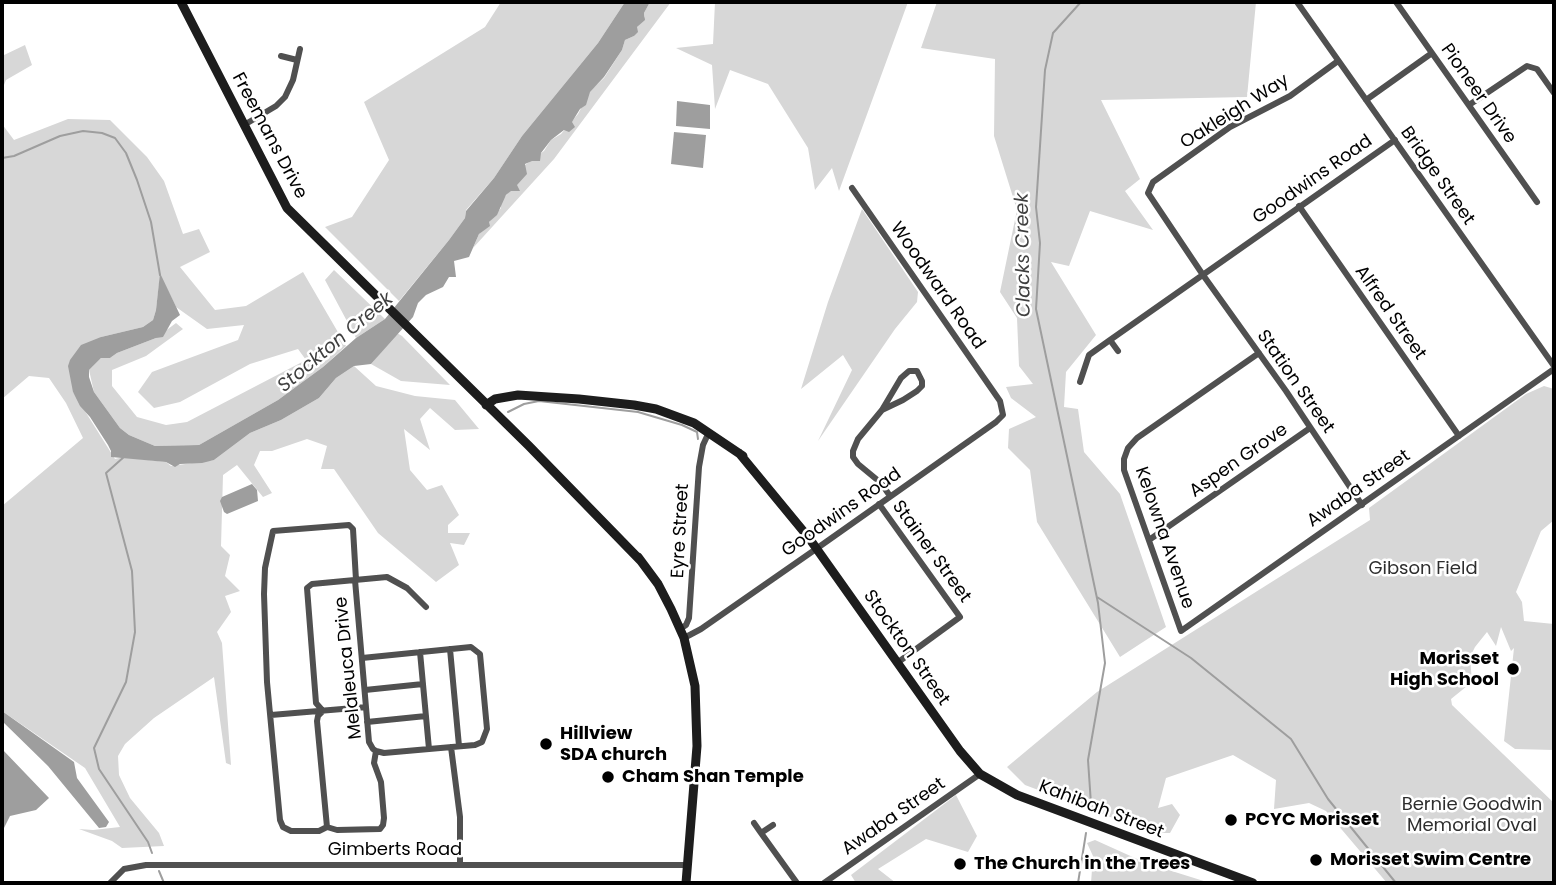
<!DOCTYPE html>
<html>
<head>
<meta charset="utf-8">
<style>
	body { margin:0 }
	#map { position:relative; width:1556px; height:885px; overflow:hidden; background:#fff; font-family:Poppins,sans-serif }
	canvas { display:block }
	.frame { position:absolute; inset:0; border:4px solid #000; pointer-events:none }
</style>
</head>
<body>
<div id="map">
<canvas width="1556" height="885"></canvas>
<div class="frame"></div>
</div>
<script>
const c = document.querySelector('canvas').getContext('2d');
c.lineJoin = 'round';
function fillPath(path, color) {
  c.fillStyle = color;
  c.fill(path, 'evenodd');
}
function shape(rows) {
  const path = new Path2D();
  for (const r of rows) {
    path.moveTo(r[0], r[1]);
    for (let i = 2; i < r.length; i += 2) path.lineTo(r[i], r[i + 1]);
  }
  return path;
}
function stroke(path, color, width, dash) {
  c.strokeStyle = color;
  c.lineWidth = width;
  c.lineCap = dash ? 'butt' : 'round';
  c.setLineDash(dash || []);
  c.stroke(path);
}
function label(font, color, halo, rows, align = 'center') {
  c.font = font + ' Poppins,sans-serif';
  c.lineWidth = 5;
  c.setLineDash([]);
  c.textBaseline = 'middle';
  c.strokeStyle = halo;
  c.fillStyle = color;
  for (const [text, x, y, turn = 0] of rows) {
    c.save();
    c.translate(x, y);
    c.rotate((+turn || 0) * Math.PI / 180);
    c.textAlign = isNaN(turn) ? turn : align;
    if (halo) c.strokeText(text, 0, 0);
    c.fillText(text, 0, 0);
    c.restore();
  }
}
fillPath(shape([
	[501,2,625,2,598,43,522,136,494,178,466,210,465,218,449,240,399,301,325,227,352,217,389,160,364,102,485,27],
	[650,2,671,2,554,159,473,248,479,234,501,208,501,201,522,178,525,165,544,151,551,140,561,134,578,114,590,91,604,78,622,50,625,40,634,36,637,27,645,17,644,13],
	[715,2,908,2,839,191,832,168,815,190,808,148,768,84,730,70,715,109,712,65,676,48,713,44],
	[937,2,1256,2,1247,97,1101,100,1140,179,1125,191,1153,230,1090,211,1069,266,1051,262,1096,335,1066,372,1064,407,1078,409,1084,452,1120,494,1166,627,1120,657,1037,522,1030,470,1008,448,1009,429,1036,417,1011,398,1006,387,1033,384,1019,366,1017,318,1000,292,1017,210,994,136,995,59,921,48],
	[25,45,32,65,6,80,2,90,2,56],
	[68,119,110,120,147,157,164,181,183,234,199,229,210,252,180,267,215,310,246,306,303,272,346,346,323,367,278,400,199,445,155,446,129,435,120,428,94,392,89,370,101,358,110,358,117,353,156,338,176,323,183,329,146,356,112,370,112,386,137,417,166,425,187,422,306,360,298,349,250,364,180,402,154,408,138,392,152,372,238,340,244,325,207,329,176,307,160,275,156,310,153,320,143,327,101,337,73,392,115,459,123,457,166,462,171,466,214,460,250,433,281,420,319,398,336,378,354,366,376,386,415,396,455,400,479,429,455,430,430,408,420,419,430,450,404,429,410,470,427,490,442,485,459,515,448,525,448,533,470,533,464,545,450,543,459,565,436,582,378,533,334,469,321,469,327,446,307,439,272,451,260,451,254,465,272,493,263,497,237,465,223,475,221,546,230,555,225,576,240,591,225,596,231,612,217,632,222,643,231,765,226,763,214,677,154,718,125,744,118,756,119,775,130,798,159,833,164,846,122,848,112,841,79,829,93,830,120,827,85,768,2,711,2,506,83,438,66,403,49,378,29,376,2,399,2,124,14,140],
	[862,209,918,292,917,302,895,329,818,441,852,370,843,355,801,389,828,302],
	[334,270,385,319,356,338,325,280],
	[397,333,402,336,450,385,401,381,371,364],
	[1544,386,1554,389,1554,520,1541,531,1516,592,1522,602,1524,621,1554,624,1554,750,1515,749,1504,741,1514,648,1511,651,1501,627,1496,646,1487,632,1475,647,1470,657,1472,682,1451,699,1452,705,1554,803,1553,883,1387,883,1326,811,1309,803,1274,809,1276,780,1233,755,1166,778,1158,808,1172,804,1180,815,1170,833,1153,833,1025,785,1007,767,1097,692,1370,520,1369,508,1526,394],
	[956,795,977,836,968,852,926,839,878,869,896,883,856,883,851,875],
	[1095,840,1146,863,1207,882,1091,883,1093,856,1087,843]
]), '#d7d7d7');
fillPath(shape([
	[625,2,650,2,644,13,645,20,637,27,638,32,634,36,625,40,622,50,604,77,590,92,586,105,580,109,572,122,575,127,569,132,564,130,551,140,541,153,540,161,532,161,525,164,527,174,517,185,520,191,511,191,506,195,497,215,489,222,490,226,479,234,469,257,454,261,456,277,449,277,443,287,426,295,418,303,413,317,371,364,354,366,336,378,319,398,281,420,250,433,214,460,202,463,180,464,175,467,166,462,111,457,111,451,108,445,90,417,80,406,73,392,68,366,70,360,81,345,101,337,143,327,153,320,156,310,160,273,180,315,172,321,163,337,156,338,117,353,110,358,101,358,89,370,89,377,94,392,120,428,129,435,155,446,199,445,278,400,323,367,356,338,385,319,449,240,465,218,466,211,494,178,522,136,598,43],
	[677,101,710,105,710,129,676,126],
	[674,132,706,135,703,168,671,164],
	[252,484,257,490,258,501,227,514,224,512,220,501,222,497],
	[2,711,74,762,77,778,109,822,106,827,99,828,48,766,2,721],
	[2,749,49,798,36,810,10,816,2,832]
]), '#9e9e9e');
stroke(shape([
	[1081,2,1053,33,1045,70,1036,207,1040,243,1036,309,1098,603,1105,663,1088,760,1091,804],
	[2,158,14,156,60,136,83,131,102,133,115,138,126,153,137,180,151,222,160,275],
	[508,412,524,404,539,401,638,412,682,425,697,432,698,439],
	[125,456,106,473,132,571,135,632,126,682,94,748,99,769,148,842,152,853],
	[1097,597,1191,658,1291,739,1328,799,1396,883],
	[159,871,164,883],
	[1078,883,1086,833]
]), '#9e9e9e', 2);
stroke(shape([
	[1297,2,1554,366],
	[1396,2,1537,202],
	[281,56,297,60],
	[1338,61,1290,96,1230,127,1153,182,1148,193,1203,275,1286,391,1362,505],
	[1366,100,1432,53],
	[1469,105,1527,66,1537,69,1554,93],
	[244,125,276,106,285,97,293,80,300,49],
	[1299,206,1459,436],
	[1118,351,1110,340,1395,140],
	[1259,353,1137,438,1128,448,1124,459,1124,470,1181,631,1554,369],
	[1080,382,1089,355,1110,340],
	[882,410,903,400,917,391,922,386,922,381,917,371,909,371,901,378,882,410,858,439,853,451,853,457,858,464,881,483,890,496],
	[879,504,960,617,897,663],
	[1149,540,1310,428],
	[355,580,369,742,373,749,376,751],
	[356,580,353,529,349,525,273,531,265,568,264,594,267,682,280,820,283,827,291,831,319,831,327,827,337,830,380,829,383,825,384,818,381,782,374,763,376,751],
	[680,629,686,625,689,618,699,467,703,445,709,432],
	[684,638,701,629,816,549,996,422,1003,415,1000,401,852,188],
	[450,649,459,746],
	[420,652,429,749],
	[362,658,471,647,480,654,487,729,482,742,475,745,429,749,384,753,376,751],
	[365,690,423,684],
	[323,711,316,703,307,588,312,584,387,577,407,588,426,607],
	[323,711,318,716,317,721,327,827],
	[271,715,366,707],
	[367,722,426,716],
	[451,747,460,817,460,864],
	[754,823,761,833],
	[773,825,761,833,797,883],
	[110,883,124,869,146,865,687,865],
	[824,883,980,774]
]), '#505050', 6);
stroke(shape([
	[181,2,287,208,529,446,641,561],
	[486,405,495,399,518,395,579,399,634,405,656,409,694,423,743,456],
	[739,453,809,538,960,751,980,774,1017,795,1253,883],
	[638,557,658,584,671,609,684,638,695,686,697,746,686,883]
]), '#1d1d1d', 9);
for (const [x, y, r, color] of [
	[1513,669,7,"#000"],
	[546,744,7,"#000"],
	[608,777,7,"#000"],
	[1231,820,7,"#000"],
	[1316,860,7,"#000"],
	[960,864,7,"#000"]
]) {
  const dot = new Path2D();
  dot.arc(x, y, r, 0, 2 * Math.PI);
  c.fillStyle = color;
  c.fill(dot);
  stroke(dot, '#fff', 2.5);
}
label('18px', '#000', '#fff', [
	["Pioneer Drive",1478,94,55],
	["Oakleigh Way",1235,112,-32],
	["Freemans Drive",269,136,62],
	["Bridge Street",1437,176,55],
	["Goodwins Road",1313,180,-35],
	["Woodward Road",937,286,55],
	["Alfred Street",1390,313,55],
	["Station Street",1295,382,55],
	["Aspen Grove",1239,461,-35],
	["Awaba Street",1359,489,-35],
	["Goodwins Road",842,513,-35],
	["Eyre Street",681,531,-87],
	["Kelowna Avenue",1164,538,71],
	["Stainer Street",931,552,54],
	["Stockton Street",906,648,55],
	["Melaleuca Drive",349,668,-96],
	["Kahibah Street",1101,810,21],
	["Awaba Street",894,817,-35],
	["Gimberts Road",395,850]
]);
label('18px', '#2e2e2e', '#fff', [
	["Gibson Field",1423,569],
	["Bernie Goodwin",1472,805],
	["Memorial Oval",1472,826]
]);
label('bold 18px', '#000', '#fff', [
	["Morisset",1499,659,"right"],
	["High School",1499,680,"right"],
	["Hillview",560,734],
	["SDA church",560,755],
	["Cham Shan Temple",622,777],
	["PCYC Morisset",1245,820],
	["Morisset Swim Centre",1330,860],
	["The Church in the Trees",974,864]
], 'left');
label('italic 19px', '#3f3f3f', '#fff', [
	["Clacks Creek",1024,255,-91],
	["Stockton Creek",336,343,-40]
]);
</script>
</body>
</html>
